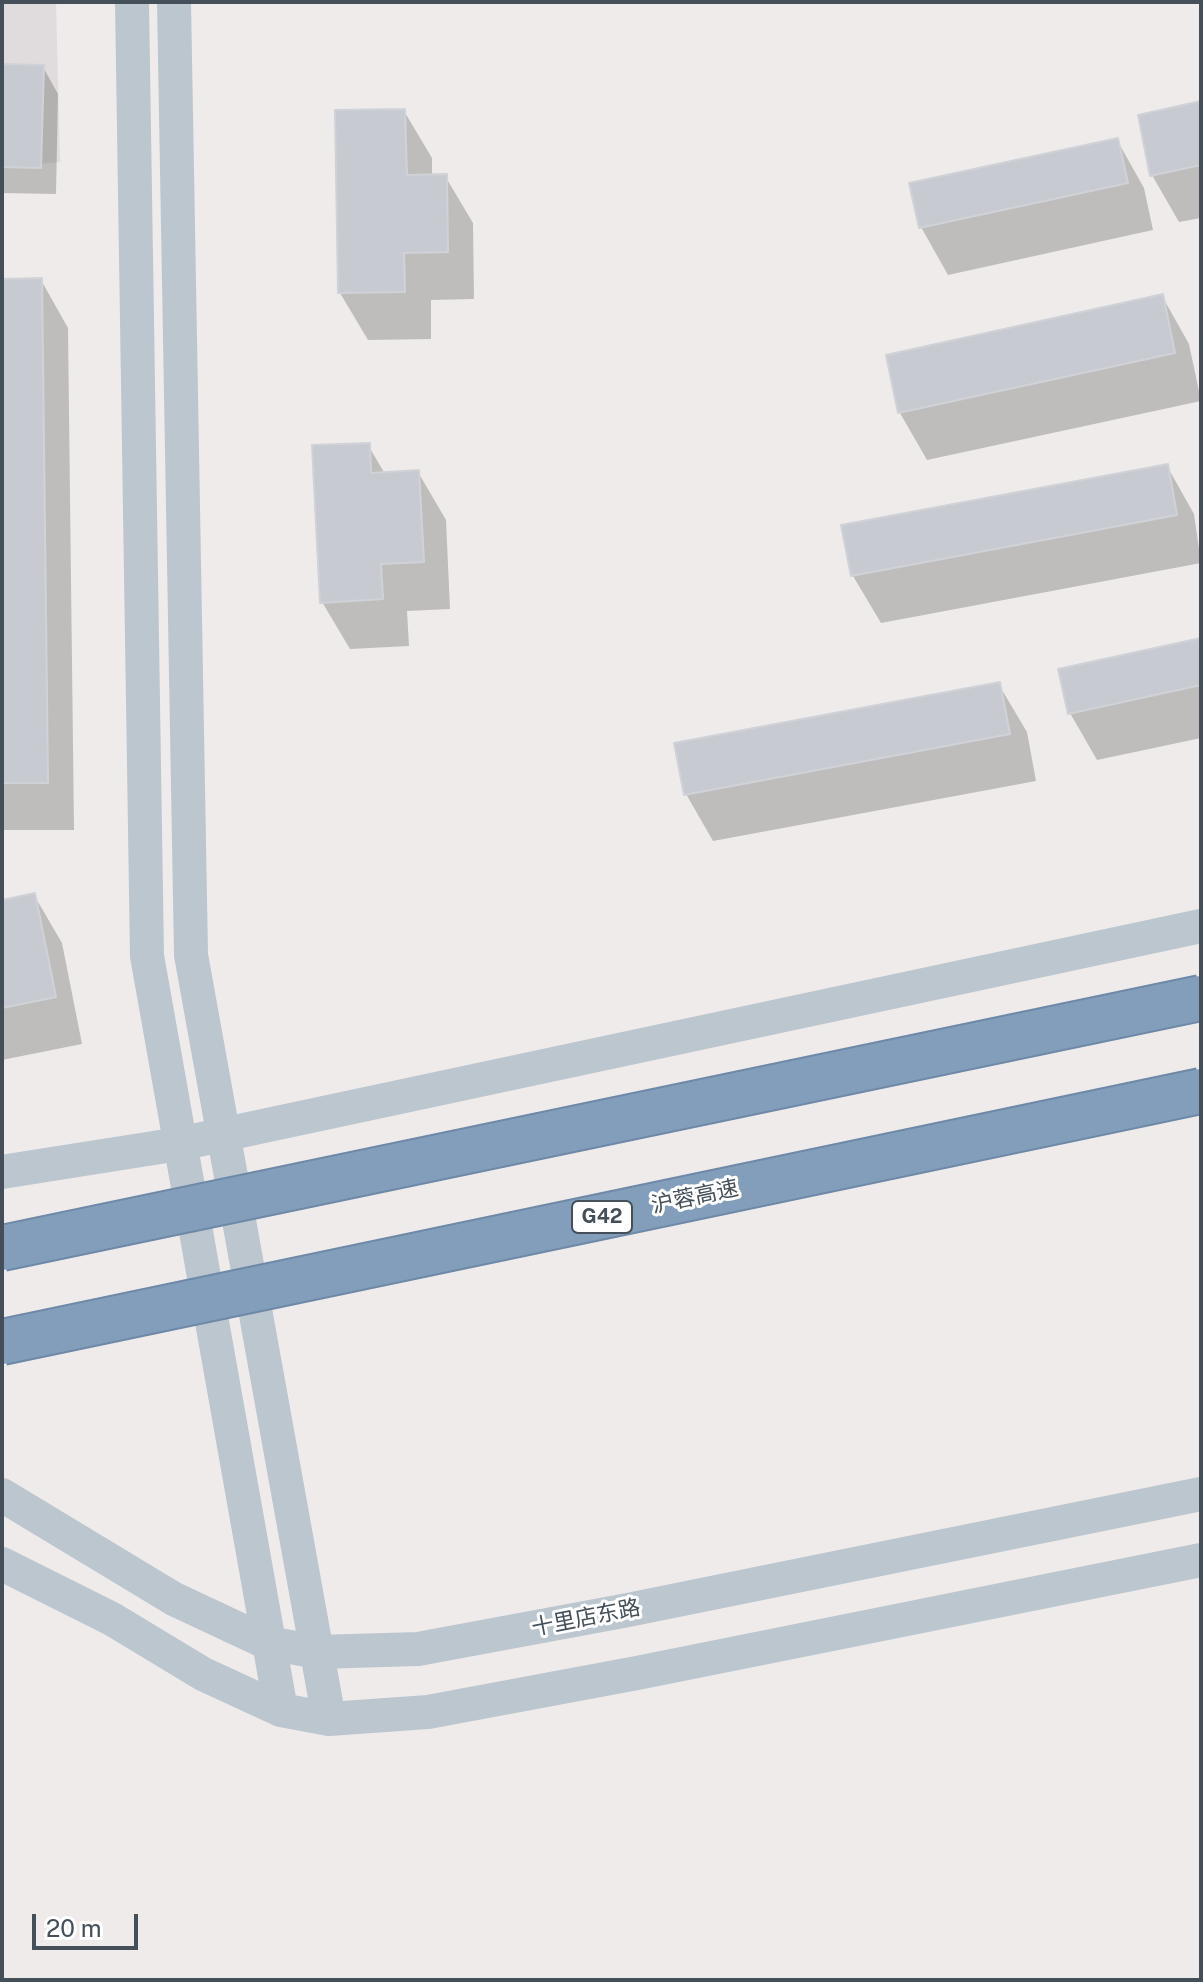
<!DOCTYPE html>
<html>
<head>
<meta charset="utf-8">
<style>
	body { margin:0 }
	#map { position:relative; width:1203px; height:1982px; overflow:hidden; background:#efebeb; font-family:"Public Sans",sans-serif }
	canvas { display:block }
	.frame { position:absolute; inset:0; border:4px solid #444f59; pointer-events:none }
	.scale { position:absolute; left:32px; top:1914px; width:106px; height:36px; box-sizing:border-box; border:4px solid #444f59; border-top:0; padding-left:10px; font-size:24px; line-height:28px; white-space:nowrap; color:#444f59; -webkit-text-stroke:6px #fff; paint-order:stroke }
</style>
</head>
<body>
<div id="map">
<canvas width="1203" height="1982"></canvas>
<div class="frame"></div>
<div class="scale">20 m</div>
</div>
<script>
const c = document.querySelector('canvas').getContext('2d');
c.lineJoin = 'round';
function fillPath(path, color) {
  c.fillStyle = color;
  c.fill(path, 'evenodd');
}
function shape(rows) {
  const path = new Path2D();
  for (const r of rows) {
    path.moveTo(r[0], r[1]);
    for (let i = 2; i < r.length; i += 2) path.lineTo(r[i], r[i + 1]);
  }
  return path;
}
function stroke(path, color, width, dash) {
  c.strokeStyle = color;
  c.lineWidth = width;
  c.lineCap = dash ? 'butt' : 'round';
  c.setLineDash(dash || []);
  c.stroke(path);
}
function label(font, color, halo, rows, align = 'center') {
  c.font = font + ' "Public Sans","Noto Sans SC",sans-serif';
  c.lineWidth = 6;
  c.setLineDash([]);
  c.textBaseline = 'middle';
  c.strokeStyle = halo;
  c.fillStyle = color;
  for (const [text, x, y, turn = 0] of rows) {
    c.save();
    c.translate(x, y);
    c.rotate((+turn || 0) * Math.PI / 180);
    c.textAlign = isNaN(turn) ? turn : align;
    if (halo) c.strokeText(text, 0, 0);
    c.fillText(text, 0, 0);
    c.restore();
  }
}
fillPath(shape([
	[2,2,56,2,60,162,2,168]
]), '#e0dcdd');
fillPath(shape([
	[2,66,43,67,58,94,56,194,2,193],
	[1201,103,1201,218,1179,222,1152,175],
	[404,111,432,158,432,176,445,176,473,223,474,299,431,300,431,339,368,340,340,293],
	[1117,140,1144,188,1153,230,948,275,921,227],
	[41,280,68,328,74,830,2,830,2,281],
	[1162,296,1189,344,1201,401,927,460,900,413,888,356],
	[368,445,385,474,418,472,446,520,450,609,407,611,409,646,350,649,322,602],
	[1167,466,1194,514,1201,563,881,623,853,576,844,527],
	[1201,640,1201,738,1097,760,1070,713],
	[999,685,1027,732,1036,781,713,841,686,794],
	[34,895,62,943,82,1044,2,1060,2,902]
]), '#0003');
const building = shape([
	[2,64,44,65,41,168,2,167,2,64],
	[1201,101,1201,165,1150,176,1138,115,1201,101],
	[405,109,407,175,447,174,448,252,404,253,405,292,338,293,335,110,405,109],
	[1118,138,1128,183,919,228,909,183,1118,138],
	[42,278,48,783,2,783,2,279,42,278],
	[1163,294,1175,353,898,413,886,355,1163,294],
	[370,443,371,473,419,470,424,562,381,564,383,599,320,603,312,445,370,443],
	[1168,464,1177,515,851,576,841,525,1168,464],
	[1201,638,1201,685,1068,714,1058,669,1201,638],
	[1000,682,1010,734,684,795,674,743,1000,682],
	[35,893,56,997,2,1008,2,900,35,893]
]);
fillPath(building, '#c8cad1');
stroke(building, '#cfd2d7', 2);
stroke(shape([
	[132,2,147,956,281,1710],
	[174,2,191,955,329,1719],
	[2,1172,179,1144,1201,926],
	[2,1495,174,1599,268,1643,318,1652,418,1649,628,1610,1201,1494],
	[2,1564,112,1619,203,1674,281,1710,329,1719,428,1712,637,1673,1201,1560]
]), '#bcc6ce', 34);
const highwayBridge = shape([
	[2,1248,1201,998],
	[2,1342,1201,1091]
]);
stroke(highwayBridge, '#6e89a7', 48, []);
stroke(highwayBridge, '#829ebb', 44);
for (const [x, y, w] of [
	[602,1217,60]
]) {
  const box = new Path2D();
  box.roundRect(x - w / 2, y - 16, w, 32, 6);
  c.fillStyle = '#fff';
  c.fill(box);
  stroke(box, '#444f59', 2);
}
label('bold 20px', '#444f59', null, [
	["G42",602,1217]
]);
label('22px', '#444f59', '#fff', [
	["沪蓉高速",695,1197,-12],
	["十里店东路",586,1618,-11]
]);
</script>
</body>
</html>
